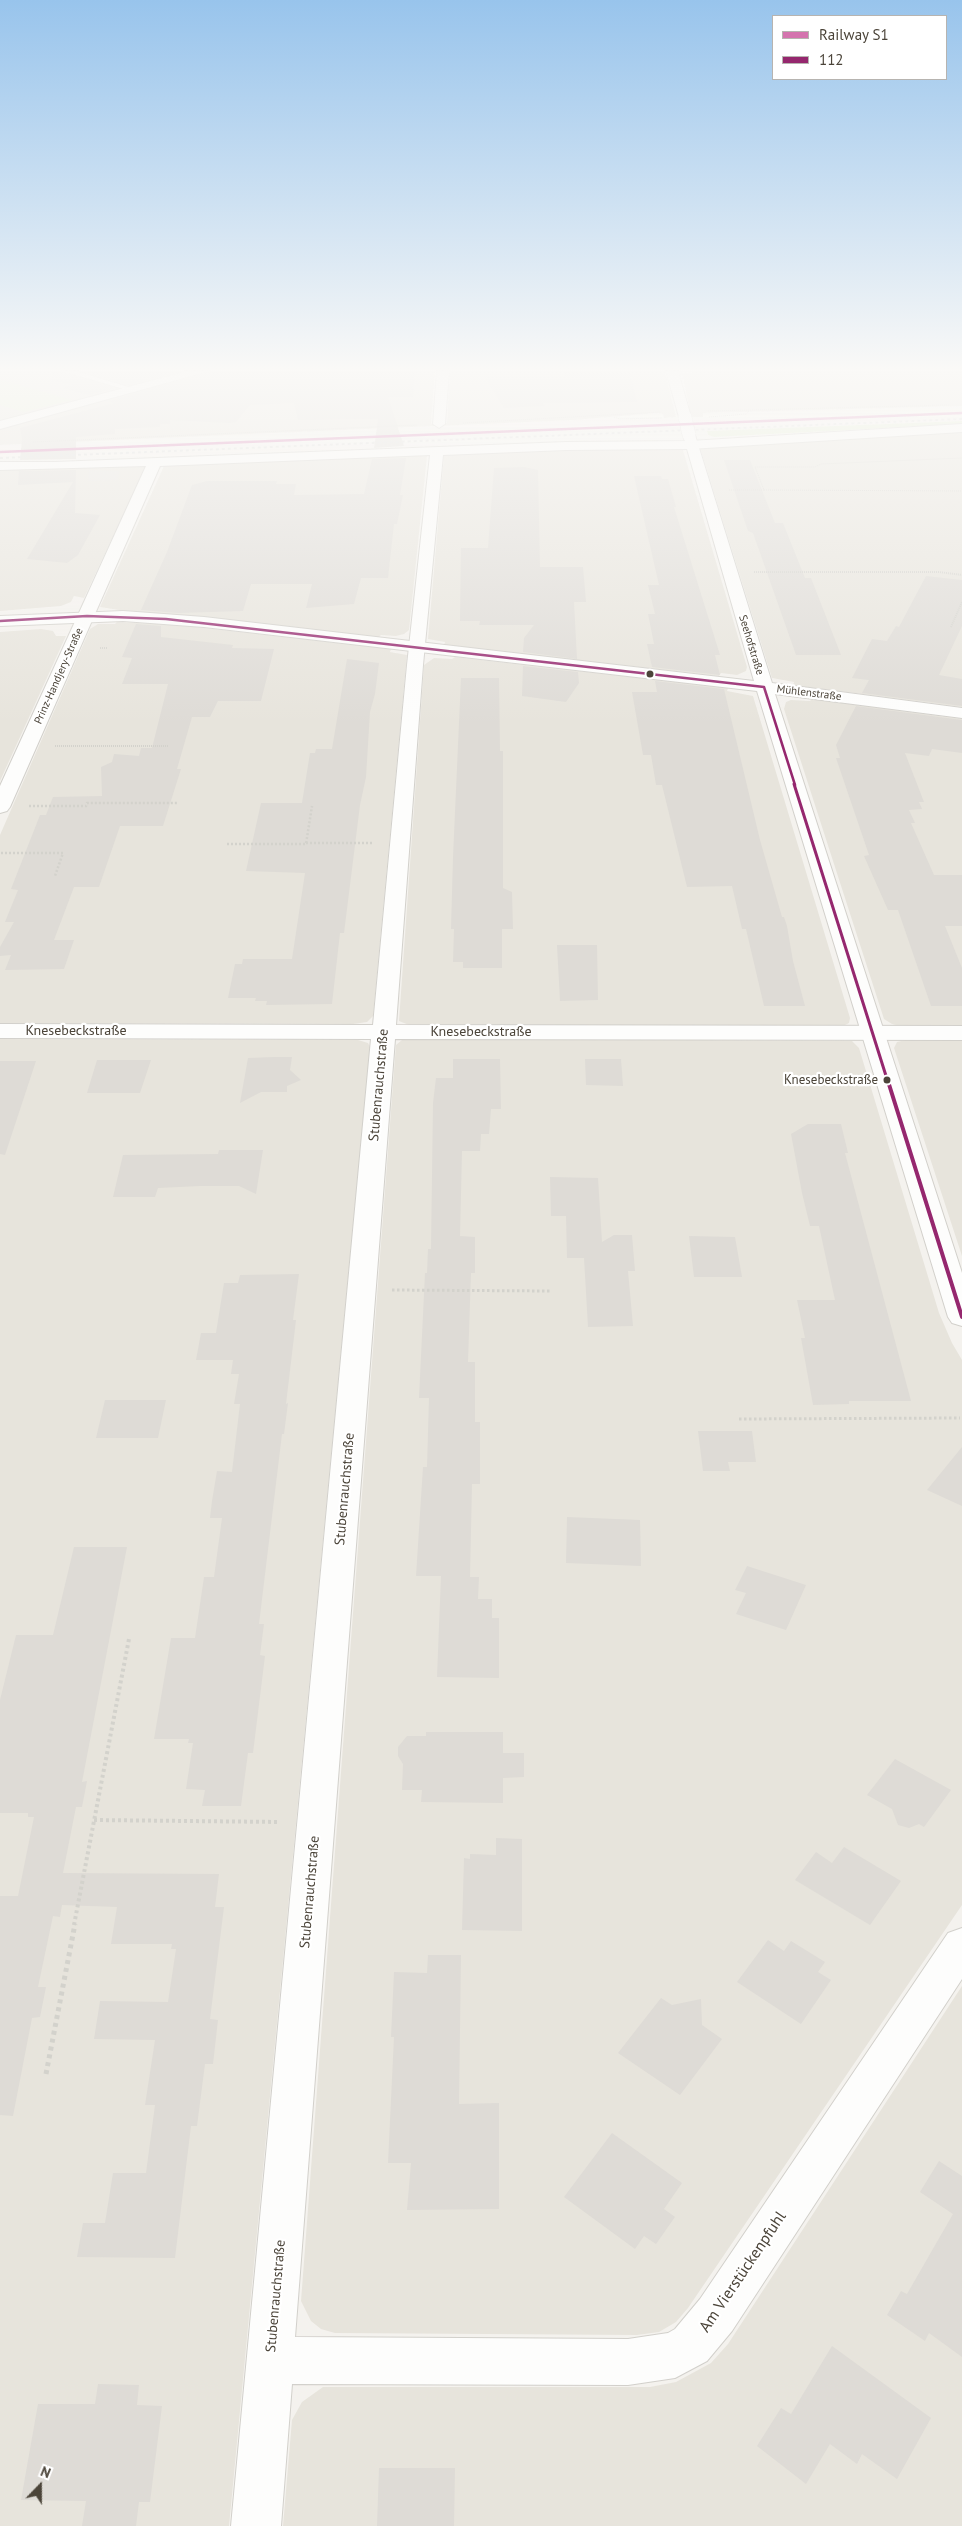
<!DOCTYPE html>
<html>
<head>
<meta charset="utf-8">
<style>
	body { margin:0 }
	#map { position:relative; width:962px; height:2526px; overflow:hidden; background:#f4f2ee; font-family:"PT Sans",sans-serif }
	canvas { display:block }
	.legend { position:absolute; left:772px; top:15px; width:175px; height:65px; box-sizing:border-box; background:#fff; border:1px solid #b7b4b0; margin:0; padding:6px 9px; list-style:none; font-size:15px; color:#4b4439 }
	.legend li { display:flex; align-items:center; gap:10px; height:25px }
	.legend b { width:25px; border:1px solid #b7b4b0 }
	.north { position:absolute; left:15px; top:2461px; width:50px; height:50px; -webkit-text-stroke:4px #fff; paint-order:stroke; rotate:22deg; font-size:14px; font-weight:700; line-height:20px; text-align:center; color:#4b4439 }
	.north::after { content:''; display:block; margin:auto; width:18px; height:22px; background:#4b4439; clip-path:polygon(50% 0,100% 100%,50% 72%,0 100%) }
</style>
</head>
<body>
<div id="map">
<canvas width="962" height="2526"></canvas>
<ul class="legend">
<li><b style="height:6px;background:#d474ae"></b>Railway S1</li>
<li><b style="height:6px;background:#95276e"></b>112</li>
</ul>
<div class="north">N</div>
</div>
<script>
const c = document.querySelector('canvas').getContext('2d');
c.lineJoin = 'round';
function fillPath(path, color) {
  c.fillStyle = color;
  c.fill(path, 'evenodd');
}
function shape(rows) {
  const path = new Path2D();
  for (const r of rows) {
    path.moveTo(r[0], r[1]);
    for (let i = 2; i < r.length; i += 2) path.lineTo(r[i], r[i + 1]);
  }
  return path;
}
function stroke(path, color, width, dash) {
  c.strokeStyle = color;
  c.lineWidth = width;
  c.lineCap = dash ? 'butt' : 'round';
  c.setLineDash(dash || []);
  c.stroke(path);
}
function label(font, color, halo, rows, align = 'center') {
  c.font = font + ' "PT Sans",sans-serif';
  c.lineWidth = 4.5;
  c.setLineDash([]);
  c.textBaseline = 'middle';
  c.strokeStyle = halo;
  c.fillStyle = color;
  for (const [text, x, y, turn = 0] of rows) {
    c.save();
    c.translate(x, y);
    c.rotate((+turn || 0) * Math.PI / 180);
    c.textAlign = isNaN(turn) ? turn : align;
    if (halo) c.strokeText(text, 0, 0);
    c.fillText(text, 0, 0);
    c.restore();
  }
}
fillPath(shape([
	[0,371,194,371,0,422],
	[211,371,435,371,431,424,447,423,450,371,665,371,676,417,664,418,663,414,657,413,573,420,0,445,0,427],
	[819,371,962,371,962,406,703,413,703,417,688,417,689,406,682,373,820,373],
	[962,430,962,707,793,685,794,682,772,678,700,448],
	[572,448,680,448,683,450,747,667,746,671,737,675,721,673,719,676,444,645,445,642,428,639,444,455],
	[425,455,427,456,409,630,404,634,396,636,381,635,379,637,201,617,119,612,119,610,100,607,164,466],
	[144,465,146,467,84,598,74,596,71,602,61,606,0,611,0,467],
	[117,622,179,625,391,649,390,652,407,655,373,1016,367,1022,353,1024,0,1023,0,835,90,629,98,624,115,624],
	[41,629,53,631,56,636,66,636,0,781,0,632],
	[455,657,728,688,727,691,753,696,850,1018,849,1023,843,1026,409,1025,399,1021,424,665,434,658,452,659],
	[812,699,962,719,962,1027,903,1027,892,1024,884,1019,784,709,786,702,791,700,810,701],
	[414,1038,852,1041,859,1048,939,1313,952,1343,962,1360,962,1905,688,2308,676,2322,659,2332,637,2335,335,2333,321,2329,311,2321,301,2301,396,1045,402,1040],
	[0,1039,358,1040,368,1043,370,1047,229,2526,0,2526],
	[906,1040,962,1040,962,1256,894,1048,897,1042],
	[962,1986,962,2526,283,2526,292,2420,302,2402,323,2387,650,2387,676,2382,711,2363,728,2344]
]), '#e7e4dc');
fillPath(shape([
	[692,371,819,371,821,373,692,373]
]), '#eae5da');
fillPath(shape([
	[2,380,72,400,24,412,0,405,0,381],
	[962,421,962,424,714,437,708,435,707,431]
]), '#e1eecf');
fillPath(shape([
	[89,470,119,471,118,480,88,481]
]), '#e6e3df');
fillPath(shape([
	[53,371,60,371,115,388,89,395,62,388,72,385,52,380],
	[83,371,180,371,128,385],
	[211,371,415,371,413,397,388,397,404,446,374,448,378,419,298,420,294,403,250,405,236,422,229,423,170,420,170,424,160,424,160,427,115,429,115,434,76,437,76,459,20,460,22,439,20,428,114,403,108,401],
	[565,372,630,373,637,402,543,403,545,406,504,408,484,376,565,376],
	[406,458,400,495,403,495,397,524,394,524,388,578,361,578,354,604,306,608,312,584,251,584,243,611,178,613,141,610,167,552,192,485,207,481,277,481,276,484,296,484,294,495,364,494,372,459],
	[724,460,750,460,775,523,783,523,805,578,811,578,841,655,796,655,753,533,748,531],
	[524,467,538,470,540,567,583,567,586,602,574,602,577,659,523,652,524,638,534,625,479,625,480,621,460,621,461,548,488,548,494,468],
	[76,470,75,513,100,515,78,555,67,563,27,559,73,482,18,485,19,471],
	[634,476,661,476,662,479,668,479,676,507,674,507,720,655,715,655,720,675,652,667,647,644,654,644,648,614,655,614,648,585,659,585],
	[926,576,962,580,962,626,939,675,962,679,962,706,862,693,869,680,852,678,872,639,887,641,896,626,899,627],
	[136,624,161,626,161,637,233,645,232,648,274,649,261,701,218,701,210,717,192,717,177,769,181,769,163,826,120,826,99,887,74,887,54,940,74,940,64,969,5,970,11,955,0,956,0,947,14,922,5,922,18,890,11,889,40,815,46,815,53,797,102,796,101,767,112,762,114,754,139,756,141,748,152,748,168,684,122,684,132,658,122,657],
	[347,659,379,663,375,694,370,712,366,777,360,805,344,933,340,933,332,1004,266,1005,267,1001,255,1001,256,998,228,998,235,964,242,964,243,959,292,959,305,873,246,871,261,803,302,803,310,753,315,753,316,749,332,749],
	[523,666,578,672,579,683,566,702,522,696],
	[461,678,499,678,500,751,503,751,503,888,512,892,513,929,502,929,502,968,463,968,463,962,453,962,454,929,451,929,453,857],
	[655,681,724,689,760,840,782,917,784,917,787,926,793,961,805,1006,764,1006,746,929,742,929,732,886,687,887,662,785,656,785,651,755,643,755,632,692,657,692],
	[856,706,962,720,962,753,932,749,929,756,905,753,924,802,919,802,922,809,909,810,915,823,911,823,934,875,962,875,962,926,945,926,962,968,962,1006,931,1006,898,910,888,910,864,856,869,855,836,758,840,758,836,745],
	[557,945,597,945,598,1000,560,1001],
	[274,1057,292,1057,290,1070,301,1080,287,1086,287,1092,261,1092,240,1103,248,1058],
	[453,1059,500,1059,501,1109,491,1109,489,1134,481,1134,480,1151,462,1151,460,1236,475,1237,475,1273,471,1273,468,1362,475,1362,475,1422,480,1422,480,1484,472,1484,470,1577,479,1577,478,1599,492,1599,492,1618,499,1618,499,1678,437,1677,441,1576,416,1576,423,1467,427,1467,429,1398,419,1398,425,1273,427,1273,428,1249,431,1249,433,1103,436,1078,453,1078],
	[585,1059,621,1059,623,1086,586,1085],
	[97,1060,151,1060,140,1093,87,1093],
	[0,1061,36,1061,5,1155,0,1154],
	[808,1124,841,1124,848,1153,845,1153,911,1401,849,1401,849,1404,813,1405,801,1338,805,1338,797,1300,835,1300,819,1226,810,1226,802,1193,791,1134],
	[219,1150,263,1150,256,1194,239,1186,200,1186,158,1188,155,1197,113,1197,123,1155,218,1154],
	[550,1177,598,1178,602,1242,614,1235,632,1235,635,1271,628,1271,633,1326,588,1327,584,1258,567,1258,566,1216,551,1216],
	[689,1236,735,1237,742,1277,694,1277],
	[299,1274,293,1320,296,1320,286,1404,288,1403,284,1434,282,1434,259,1624,264,1624,260,1655,265,1656,253,1753,248,1753,241,1806,202,1806,205,1790,186,1789,193,1743,188,1743,189,1739,154,1739,171,1638,195,1638,204,1577,214,1577,222,1518,210,1518,212,1501,217,1471,232,1472,240,1404,234,1404,239,1374,231,1374,233,1360,196,1360,201,1333,216,1333,224,1283,238,1283,240,1275],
	[105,1400,166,1400,158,1438,96,1438],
	[698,1431,752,1431,756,1462,728,1462,730,1471,703,1471],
	[962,1447,962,1506,927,1490],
	[567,1517,640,1520,641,1566,566,1563],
	[74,1547,127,1547,82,1782,87,1781,82,1807,76,1807,63,1873,219,1874,215,1907,224,1907,210,2019,218,2020,213,2064,205,2064,197,2126,191,2126,175,2258,77,2257,83,2223,105,2223,113,2173,146,2173,155,2105,145,2105,155,2040,94,2039,100,2001,168,2002,176,1949,171,1949,172,1944,111,1944,117,1907,62,1905,60,1917,53,1916,38,1987,46,1987,40,2017,32,2018,13,2116,0,2115,0,1896,18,1896,34,1817,28,1817,28,1813,0,1813,0,1700,16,1635,53,1635],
	[747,1566,806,1585,786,1630,736,1614,746,1593,735,1590],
	[426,1732,503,1732,503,1753,524,1753,524,1777,503,1778,503,1803,421,1802,422,1790,402,1790,403,1764,398,1756,398,1747,407,1736,426,1736],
	[895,1759,951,1790,924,1827,919,1824,909,1828,898,1825,892,1809,867,1795],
	[496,1838,522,1839,522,1931,462,1930,464,1858,470,1859,470,1854,496,1855],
	[844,1847,901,1881,870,1925,795,1880,816,1852,832,1863],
	[768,1940,784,1951,791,1941,825,1962,818,1972,831,1980,801,2024,737,1982],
	[428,1955,461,1955,459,2104,499,2103,499,2209,407,2210,411,2163,388,2163,394,2037,391,2037,394,1972,427,1973],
	[661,1998,672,2005,701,1999,702,2025,722,2039,680,2095,618,2053],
	[612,2133,682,2183,664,2209,675,2217,656,2244,644,2236,635,2249,564,2197],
	[939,2161,962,2176,962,2357,929,2333,925,2341,887,2315,901,2291,907,2294,953,2214,920,2192],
	[832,2346,931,2418,897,2479,862,2454,857,2464,830,2444,806,2484,757,2446,781,2408,791,2414],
	[98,2384,139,2385,137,2405,162,2406,150,2502,139,2502,136,2526,82,2526,86,2501,21,2500,38,2404,95,2404],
	[379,2468,455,2468,454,2526,377,2526]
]), '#dedbd6');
const service = shape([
	[62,371,76,371,138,390,134,392,62,371]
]);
const minor = shape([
	[188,371,209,371,0,429,0,421,188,371],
	[437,371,449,371,445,424,439,428,433,424,437,371],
	[962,424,962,432,690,449,566,450,443,455,423,665,396,1025,962,1026,962,1040,395,1039,295,2337,628,2339,668,2333,675,2329,700,2299,948,1933,962,1928,962,1979,732,2331,707,2361,675,2378,628,2385,292,2384,281,2526,231,2526,371,1039,0,1038,0,1024,373,1025,407,665,430,455,160,466,10,807,7,811,0,813,0,786,146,466,0,470,0,462,55,462,566,442,690,441,962,424]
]);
const tertiary = shape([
	[666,371,678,371,691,417,689,420,685,421,679,417,666,371],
	[689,431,695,435,772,683,962,708,962,718,775,694,962,1273,962,1326,952,1323,948,1317,757,691,204,627,123,621,0,626,0,616,123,611,204,617,754,681,683,435,689,431]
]);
stroke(service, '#d2d0cb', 2);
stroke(minor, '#d2d0cb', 2);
stroke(tertiary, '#d2d0cb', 2);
stroke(shape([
	[708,411,949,405],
	[614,417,620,419,662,418],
	[709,417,746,414,749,411],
	[463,423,661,412],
	[33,442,417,425],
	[729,490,764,490,755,467,815,467,821,464,962,458],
	[764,490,962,491]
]), '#d3d2cc', 1, [1, 1]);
stroke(shape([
	[754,572,939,572,962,575],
	[951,627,962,602],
	[100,648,108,648],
	[55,746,169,746]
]), '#d3d2cc', 2, [1, 1]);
stroke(shape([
	[29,806,86,806,87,803,177,803],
	[306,843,372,843],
	[227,844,306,844,312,806],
	[1,853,63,853,55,876]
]), '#d3d2cc', 2.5, [2, 2]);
stroke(shape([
	[392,1290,551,1291],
	[739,1419,960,1418]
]), '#d3d2cc', 3, [2.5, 2.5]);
stroke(shape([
	[94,1820,280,1822],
	[74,1925,129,1639]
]), '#d3d2cc', 4, [3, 3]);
stroke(shape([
	[46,2074,75,1924]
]), '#d3d2cc', 5, [4, 4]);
fillPath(service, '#fdfdfc');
fillPath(minor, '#fdfdfc');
fillPath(tertiary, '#fdfdfc');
stroke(shape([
	[0,458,962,419]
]), '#dbdbda', 2, [3, 3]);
const tertiaryBridge = shape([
	[685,417,689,435]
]);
stroke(tertiaryBridge, '#d2d0cb', 14, []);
stroke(tertiaryBridge, '#fdfdfc', 13);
stroke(shape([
	[0,621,87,616,166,619,764,687],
	[764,687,795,785]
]), '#95276e', 2.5);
stroke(shape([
	[794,784,887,1079]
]), '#95276e', 3);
stroke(shape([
	[887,1078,962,1317]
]), '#95276e', 4);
stroke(shape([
	[0,452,962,413]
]), '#d474ae', 2.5);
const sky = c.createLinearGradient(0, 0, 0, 725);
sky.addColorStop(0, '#98c4ec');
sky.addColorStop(0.51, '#faf9f7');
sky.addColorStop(1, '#faf9f700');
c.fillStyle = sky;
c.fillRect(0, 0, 962, 725);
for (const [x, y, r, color] of [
	[650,674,4.5,"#4b4439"],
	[887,1080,4.5,"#4b4439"]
]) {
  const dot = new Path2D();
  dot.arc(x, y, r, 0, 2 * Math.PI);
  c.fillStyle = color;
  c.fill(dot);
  stroke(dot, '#fff', 2);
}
label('11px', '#4b4439', '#fff', [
	["Seehofstraße",751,645,73],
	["Prinz-Handjery-Straße",59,676,-66],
	["Mühlenstraße",809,693,7]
]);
label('13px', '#4b4439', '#fff', [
	["Knesebeckstraße",878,1080]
], 'right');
label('14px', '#4b4439', '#fff', [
	["Knesebeckstraße",76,1031],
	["Knesebeckstraße",481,1032],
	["Stubenrauchstraße",379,1085,-85],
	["Stubenrauchstraße",345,1489,-85],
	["Stubenrauchstraße",310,1892,-85],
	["Stubenrauchstraße",276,2296,-85]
]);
label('16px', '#4b4439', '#fff', [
	["Am Vierstückenpfuhl",743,2272,-56]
]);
</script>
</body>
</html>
